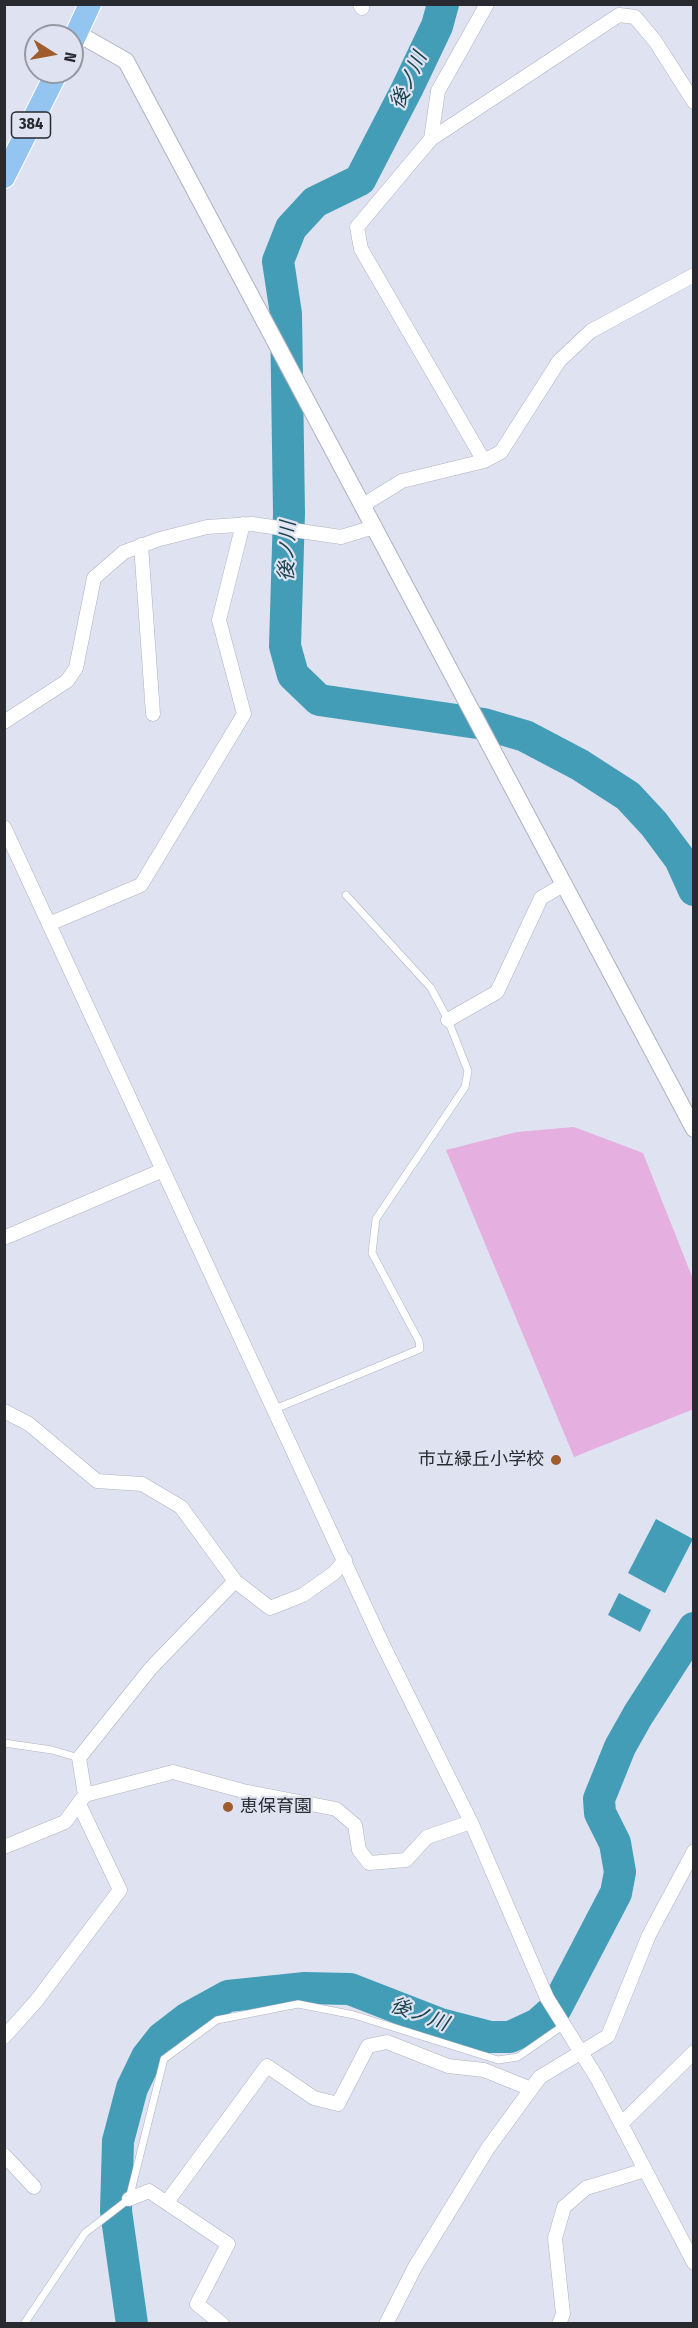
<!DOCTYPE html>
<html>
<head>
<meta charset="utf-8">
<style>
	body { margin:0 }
	#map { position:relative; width:698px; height:2328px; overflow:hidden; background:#dfe3f1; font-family:"Fira Sans Condensed",sans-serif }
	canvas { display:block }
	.frame { position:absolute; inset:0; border:6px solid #282a2f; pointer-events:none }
	.north { position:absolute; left:24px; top:24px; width:60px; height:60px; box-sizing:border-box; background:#dfe3f1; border:2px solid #9699a3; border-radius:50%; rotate:101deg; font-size:16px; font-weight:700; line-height:24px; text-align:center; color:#282a2f }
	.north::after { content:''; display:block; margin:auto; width:21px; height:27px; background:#a15c2e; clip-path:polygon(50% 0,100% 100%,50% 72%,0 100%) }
</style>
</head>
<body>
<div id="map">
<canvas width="698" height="2328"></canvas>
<div class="frame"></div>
<div class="north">N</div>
</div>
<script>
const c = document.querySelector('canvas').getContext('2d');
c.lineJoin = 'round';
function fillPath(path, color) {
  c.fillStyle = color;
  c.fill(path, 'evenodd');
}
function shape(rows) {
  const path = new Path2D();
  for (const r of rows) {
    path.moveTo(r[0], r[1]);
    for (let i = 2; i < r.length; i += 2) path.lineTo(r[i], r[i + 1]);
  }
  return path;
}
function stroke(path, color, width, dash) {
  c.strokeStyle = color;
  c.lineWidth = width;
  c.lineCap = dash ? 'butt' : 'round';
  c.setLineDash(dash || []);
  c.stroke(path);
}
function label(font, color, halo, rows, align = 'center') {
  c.font = font + ' "Fira Sans Condensed","Noto Sans JP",sans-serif';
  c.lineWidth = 4.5;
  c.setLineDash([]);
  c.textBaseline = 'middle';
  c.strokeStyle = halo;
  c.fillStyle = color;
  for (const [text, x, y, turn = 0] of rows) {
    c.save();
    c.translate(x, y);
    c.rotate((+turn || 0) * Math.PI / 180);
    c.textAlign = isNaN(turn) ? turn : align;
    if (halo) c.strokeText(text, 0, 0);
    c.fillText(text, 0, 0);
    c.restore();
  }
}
fillPath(shape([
	[574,1127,643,1153,693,1279,694,1409,574,1457,446,1150,517,1132]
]), '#e5afe0');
fillPath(shape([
	[656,1519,693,1539,665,1593,628,1573],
	[619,1593,651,1610,640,1632,608,1615]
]), '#439db6');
stroke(shape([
	[443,4,437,26,407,89,360,180,315,202,291,228,278,261,286,314,289,513,285,646,293,675,319,700,484,724,525,736,580,765,628,796,654,824,680,859,694,890],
	[132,2324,116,2211,118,2141,132,2088,147,2057,162,2038,188,2018,228,1996,305,1988,350,1989,440,2024,490,2037,510,2037,538,2024,556,2008,616,1893,620,1872,615,1843,600,1813,599,1799,620,1747,638,1715,694,1628]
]), '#439db6', 32);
const service = shape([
	[275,1409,420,1349,419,1341,372,1253,376,1219,465,1087,468,1071,448,1020,431,988,346,895],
	[4,1743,52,1750,79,1758],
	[24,2324,85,2233,129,2199,164,2059,217,2020,298,2004,354,2015,498,2060,518,2057,564,2025]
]);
const minor = shape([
	[360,4,362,8],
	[431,139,438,91,487,4],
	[484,461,361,249,357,227,431,139,619,15,635,17,655,41,694,102],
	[363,505,402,481,484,461,501,452,559,361,591,331,694,275],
	[141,545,153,714],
	[4,722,67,681,76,668,94,578,124,552,160,539,207,527,252,524,341,537,374,527],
	[4,827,382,1643,471,1822,547,1998,597,2078,694,2263],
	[49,924,141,885,244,714,219,620,243,524],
	[448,1020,497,992,541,898,563,885],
	[6,1237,163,1170],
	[4,1411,29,1424,97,1481,142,1484,181,1507,235,1581,270,1608,303,1595,334,1573,345,1560],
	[85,1795,173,1772,243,1791,336,1809,355,1825,359,1850,369,1863,406,1860,427,1837,471,1822],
	[4,1847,65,1822,85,1795,79,1758,151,1668,235,1581],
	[4,2037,37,2000,120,1890,79,1804],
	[621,2124,694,2052],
	[4,2155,34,2187],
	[129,2199,149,2191,228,2244,197,2304,222,2324],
	[167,2202,267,2066,314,2098,338,2104,368,2046,387,2042,448,2066,484,2070,531,2089],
	[386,2324,415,2267,488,2148,540,2077,608,2036,649,1935,694,1851],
	[559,2324,563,2314,555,2238,564,2207,586,2188,645,2170]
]);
const tertiary = shape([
	[77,33,126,61,694,1129]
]);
const trunk = shape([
	[72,43,90,4],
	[4,177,57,72]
]);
stroke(service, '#afb2c0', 8);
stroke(minor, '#afb2c0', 15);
stroke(tertiary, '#afb2c0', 18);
stroke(trunk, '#fff', 24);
stroke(service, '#fff', 7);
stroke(minor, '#fff', 14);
stroke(tertiary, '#fff', 16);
stroke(trunk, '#94c4f0', 22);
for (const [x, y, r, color] of [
	[556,1460,6,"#a15c2e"],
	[228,1807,6,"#a15c2e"]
]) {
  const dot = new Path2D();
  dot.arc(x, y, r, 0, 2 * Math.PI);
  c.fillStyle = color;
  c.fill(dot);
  stroke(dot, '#dfe3f1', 2);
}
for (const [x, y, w] of [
	[31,125,39]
]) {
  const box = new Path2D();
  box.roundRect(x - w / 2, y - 13, w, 26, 4.5);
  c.fillStyle = '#dfe3f1';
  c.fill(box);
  stroke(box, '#282a2f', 1.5);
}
label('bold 16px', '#282a2f', null, [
	["384",31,125]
]);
label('18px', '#282a2f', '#dfe3f1', [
	["市立緑丘小学校",544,1460],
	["恵保育園",240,1807,"left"]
], 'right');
label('italic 20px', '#18414c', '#dfe3f1', [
	["後ノ川",409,81,-65],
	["後ノ川",288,551,-88],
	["後ノ川",419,2015,20]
]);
</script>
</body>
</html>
